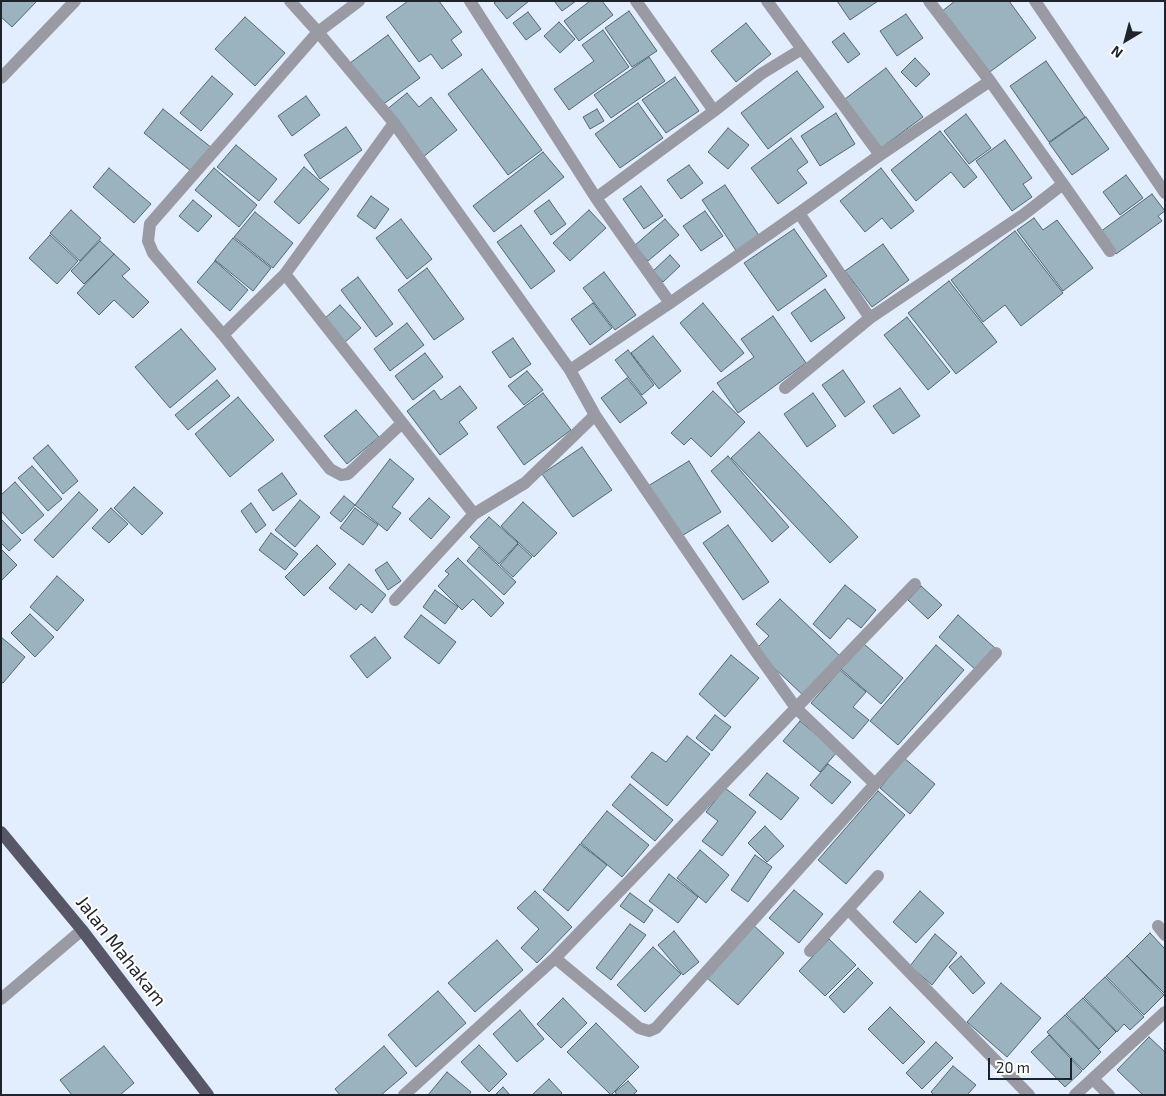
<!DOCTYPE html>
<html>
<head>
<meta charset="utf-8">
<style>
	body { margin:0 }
	#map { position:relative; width:1166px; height:1096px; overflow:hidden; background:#e2edfe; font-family:"Exo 2",sans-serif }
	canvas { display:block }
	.frame { position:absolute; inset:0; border:2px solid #1f242c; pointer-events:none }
	.north { position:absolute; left:1101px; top:15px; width:50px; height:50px; -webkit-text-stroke:4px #fff; paint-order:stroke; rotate:217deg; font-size:14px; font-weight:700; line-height:20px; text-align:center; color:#1f242c }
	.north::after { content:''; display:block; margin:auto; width:18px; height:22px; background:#1f242c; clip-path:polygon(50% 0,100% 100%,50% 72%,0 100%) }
	.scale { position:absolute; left:988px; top:1058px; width:84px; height:22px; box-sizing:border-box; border:2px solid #1f242c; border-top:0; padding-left:6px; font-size:15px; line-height:18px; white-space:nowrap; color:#1f242c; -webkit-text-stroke:4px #fff; paint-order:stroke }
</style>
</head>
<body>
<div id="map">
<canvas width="1166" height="1096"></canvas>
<div class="frame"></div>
<div class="north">N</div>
<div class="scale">20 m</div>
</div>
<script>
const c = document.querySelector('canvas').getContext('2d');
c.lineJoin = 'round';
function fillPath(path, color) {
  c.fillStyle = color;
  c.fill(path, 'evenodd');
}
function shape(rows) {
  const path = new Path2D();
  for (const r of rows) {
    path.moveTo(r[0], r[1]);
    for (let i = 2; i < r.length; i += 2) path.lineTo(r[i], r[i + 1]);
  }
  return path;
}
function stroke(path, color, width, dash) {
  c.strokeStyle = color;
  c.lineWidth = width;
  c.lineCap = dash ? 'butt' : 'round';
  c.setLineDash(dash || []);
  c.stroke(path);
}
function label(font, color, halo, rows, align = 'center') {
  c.font = font + ' "Exo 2",sans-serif';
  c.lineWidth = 4;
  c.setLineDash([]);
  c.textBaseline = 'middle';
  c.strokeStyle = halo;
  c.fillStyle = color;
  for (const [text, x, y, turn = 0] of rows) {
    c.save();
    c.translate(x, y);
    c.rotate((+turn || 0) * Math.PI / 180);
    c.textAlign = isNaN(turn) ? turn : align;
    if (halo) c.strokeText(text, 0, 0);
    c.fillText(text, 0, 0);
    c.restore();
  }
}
const building = shape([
	[1,1,35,1,36,2,12,27,1,17,1,1],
	[408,1,439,1,462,32,451,40,462,55,442,69,431,54,419,62,386,17,408,1],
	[497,1,529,1,507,19,494,3,497,1],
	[554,1,576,1,562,11,554,1],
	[590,1,602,1,613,15,579,41,564,21,590,1],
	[837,1,878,1,850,20,837,1],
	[955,1,1009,1,1036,38,987,74,941,12,955,1],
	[629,11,657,51,632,67,605,28,629,11],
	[528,12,541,29,526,40,513,23,528,12],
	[906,14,923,38,897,56,880,31,906,14],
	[245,17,285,53,255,86,215,49,245,17],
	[559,22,575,39,560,53,544,36,559,22],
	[746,23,771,54,736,82,711,51,746,23],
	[603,30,629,67,569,110,554,89,594,61,582,45,603,30],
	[844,33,860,54,848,63,832,42,844,33],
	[388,35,420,78,382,105,350,63,388,35],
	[649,57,665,81,611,118,594,95,649,57],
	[915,58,930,74,916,87,901,72,915,58],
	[1046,61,1085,117,1049,142,1010,86,1046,61],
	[886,68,923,117,877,151,841,102,886,68],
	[482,69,542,150,508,175,448,94,482,69],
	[797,71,824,107,768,149,741,113,797,71],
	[212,76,233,94,201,131,180,113,212,76],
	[675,77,699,111,666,133,642,100,675,77],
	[407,93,419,107,431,97,457,130,423,157,385,111,407,93],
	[306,96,320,115,292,136,278,116,306,96],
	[638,103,663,138,620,168,595,134,638,103],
	[163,109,212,148,192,172,144,133,163,109],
	[597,109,604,121,590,129,583,117,597,109],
	[836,113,855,144,820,166,801,136,836,113],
	[966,114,991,148,969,164,944,131,966,114],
	[1086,117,1109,149,1072,175,1049,143,1086,117],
	[346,127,362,150,320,179,304,155,346,127],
	[728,128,749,145,728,169,708,152,728,128],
	[940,131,977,177,964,188,951,172,916,201,891,170,940,131],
	[791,138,808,162,797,170,807,183,778,204,751,168,791,138],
	[1005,140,1032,178,1023,184,1032,197,1012,211,976,161,1005,140],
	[236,145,277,179,259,201,217,167,236,145],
	[543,152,564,177,494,232,473,206,543,152],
	[689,165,703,183,681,199,667,180,689,165],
	[304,167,329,189,299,224,274,202,304,167],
	[109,168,151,204,134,223,93,187,109,168],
	[214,168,257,205,239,227,195,190,214,168],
	[881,168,914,211,891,229,882,218,865,232,840,201,881,168],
	[1126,175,1143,198,1120,215,1103,192,1126,175],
	[725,185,760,237,737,252,702,200,725,185],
	[641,186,663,216,644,229,623,199,641,186],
	[1152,194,1165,211,1158,216,1162,221,1116,254,1100,232,1152,194],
	[371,196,389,209,375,229,357,216,371,196],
	[193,200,212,216,198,232,179,216,193,200],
	[549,200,566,224,551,235,534,211,549,200],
	[71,210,101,238,80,261,50,233,71,210],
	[589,210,606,228,570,261,553,243,589,210],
	[705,211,723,236,701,251,683,226,705,211],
	[255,212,293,243,273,268,234,237,255,212],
	[1034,218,1043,230,1057,220,1093,268,1063,291,1017,230,1034,218],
	[401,219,432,259,407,279,376,238,401,219],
	[665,219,679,235,648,261,634,246,665,219],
	[521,225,555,271,531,289,497,242,521,225],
	[794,229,827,276,778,311,744,263,794,229],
	[1015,231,1063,293,1021,326,1005,305,983,322,951,280,1015,231],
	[50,235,78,261,57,284,29,258,50,235],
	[233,238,271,268,253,291,215,260,233,238],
	[100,241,114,254,84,284,71,271,100,241],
	[883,244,909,280,872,307,845,271,883,244],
	[114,254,130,269,122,276,149,302,133,318,114,300,99,315,77,293,114,254],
	[670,255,680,266,663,282,653,271,670,255],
	[215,261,248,290,230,311,197,282,215,261],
	[427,268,464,319,434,340,398,290,427,268],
	[604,272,636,315,615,330,583,288,604,272],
	[358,277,393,324,376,337,341,290,358,277],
	[949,281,997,342,956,374,908,313,949,281],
	[825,289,845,318,811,342,791,313,825,289],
	[593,303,612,328,590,345,571,319,593,303],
	[703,303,744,353,721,372,680,323,703,303],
	[340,305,361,328,345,342,324,319,340,305],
	[773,316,806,363,738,413,717,383,754,357,741,339,773,316],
	[907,317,950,372,928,390,884,335,907,317],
	[407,323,424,345,390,371,374,349,407,323],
	[181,329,216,369,170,408,135,367,181,329],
	[653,336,681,371,659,389,631,353,653,336],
	[513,338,531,364,510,378,492,352,513,338],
	[628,350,654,385,642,395,615,360,628,350],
	[425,353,443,377,413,400,395,376,425,353],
	[843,370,865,402,845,417,822,385,843,370],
	[527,371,543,390,524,405,508,386,527,371],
	[627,378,647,403,620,423,601,398,627,378],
	[217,380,230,396,188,430,175,415,217,380],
	[460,386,477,408,459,422,468,434,440,455,407,411,434,390,441,400,460,386],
	[900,388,920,416,893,434,873,406,900,388],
	[713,391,745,422,711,457,691,438,684,445,671,433,713,391],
	[543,393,571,430,524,465,497,427,543,393],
	[813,393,836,426,807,447,784,414,813,393],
	[238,397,274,440,230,477,195,434,238,397],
	[356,410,379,437,347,464,324,436,356,410],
	[759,432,858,537,830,563,731,458,759,432],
	[48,445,78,481,63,494,33,458,48,445],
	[582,447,612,490,573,517,542,474,582,447],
	[728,456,789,527,772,542,711,471,728,456],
	[390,459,414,479,392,507,401,513,387,531,355,505,390,459],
	[689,461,721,512,680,537,648,486,689,461],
	[32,466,62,499,48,511,18,478,32,466],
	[282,473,297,494,273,511,258,490,282,473],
	[15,482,44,515,22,534,1,511,1,495,15,482],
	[134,487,163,513,142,535,114,508,134,487],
	[79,492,98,510,53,558,34,540,79,492],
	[344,496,355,505,341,522,330,513,344,496],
	[429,498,450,517,431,539,409,519,429,498],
	[300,500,320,517,295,547,275,530,300,500],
	[523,502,557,533,534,557,501,526,523,502],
	[251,503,266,525,256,533,241,511,251,503],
	[111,508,128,524,109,543,92,528,111,508],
	[355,508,378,525,363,545,340,528,355,508],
	[489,517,518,543,499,564,470,537,489,517],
	[1,519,21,540,9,551,1,543,1,519],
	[728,525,769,582,743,600,703,543,728,525],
	[271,533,298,554,285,570,259,550,271,533],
	[518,544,532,557,513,577,500,565,518,544],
	[317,545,336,564,304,596,285,577,317,545],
	[479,547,516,582,504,595,467,561,479,547],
	[1,549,17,565,1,581,1,549],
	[458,558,504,603,491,617,473,599,462,610,438,586,449,574,445,571,458,558],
	[387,562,401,581,388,590,375,570,387,562],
	[349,564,386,595,372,613,361,604,356,610,329,588,349,564],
	[57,576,84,600,57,631,30,607,57,576],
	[845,585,876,610,861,628,848,618,830,639,813,624,845,585],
	[921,586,942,605,928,619,908,600,921,586],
	[435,590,458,607,445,624,423,607,435,590],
	[780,599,842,658,805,697,755,650,769,636,756,624,780,599],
	[30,614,54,637,35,657,11,633,30,614],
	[421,615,456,642,439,664,404,637,421,615],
	[958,615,995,648,976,670,939,637,958,615],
	[1,637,25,657,3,683,1,682,1,637],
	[375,637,391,658,367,678,350,656,375,637],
	[864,644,903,678,881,704,841,669,864,644],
	[936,645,964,670,898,745,870,721,936,645],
	[731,655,759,678,725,717,699,694,731,655],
	[840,670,866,692,853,707,869,720,853,739,811,703,840,670],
	[715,715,731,727,712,751,696,738,715,715],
	[800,721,837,752,820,772,783,741,800,721],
	[687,736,710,754,667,806,631,777,652,752,666,762,687,736],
	[904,758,935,784,910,814,880,788,904,758],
	[828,764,851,782,832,804,810,785,828,764],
	[767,773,799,798,781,820,749,795,767,773],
	[630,784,673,820,655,841,612,805,630,784],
	[725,788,756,812,722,856,702,841,718,821,706,812,725,788],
	[878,791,905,815,846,884,818,860,878,791],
	[607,811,649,845,622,877,581,843,607,811],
	[765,826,784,846,767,862,748,843,765,826],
	[580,844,607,865,568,911,543,890,580,844],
	[700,850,729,875,706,903,677,878,700,850],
	[755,855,772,867,748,902,731,890,755,855],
	[669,874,698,897,678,923,649,901,669,874],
	[794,890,823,914,799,943,769,918,794,890],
	[535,891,572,927,537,963,521,948,539,929,517,908,535,891],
	[920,891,944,913,916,943,893,922,920,891],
	[630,893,653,910,644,923,620,906,630,893],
	[630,924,646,935,611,980,596,968,630,924],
	[752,924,784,953,738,1005,706,977,752,924],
	[674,931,699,962,683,975,658,945,674,931],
	[1150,933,1165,949,1165,994,1127,956,1150,933],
	[935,934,957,953,932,985,910,966,935,934],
	[829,939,856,965,825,996,799,971,829,939],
	[497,940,523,970,475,1012,448,983,497,940],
	[653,947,681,974,645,1012,617,985,653,947],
	[961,956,985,983,973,994,949,967,961,956],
	[1127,956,1164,995,1144,1015,1106,976,1127,956],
	[858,968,873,983,844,1013,829,997,858,968],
	[1105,977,1144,1017,1130,1030,1124,1024,1117,1032,1084,997,1105,977],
	[1001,983,1041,1018,1007,1057,967,1022,1001,983],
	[438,991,466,1023,416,1067,388,1035,438,991],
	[563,998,587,1023,561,1048,537,1024,563,998],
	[1083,998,1116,1032,1099,1049,1066,1014,1083,998],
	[890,1007,925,1042,903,1064,868,1029,890,1007],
	[520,1010,544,1039,517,1062,493,1034,520,1010],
	[1065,1015,1101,1052,1083,1070,1047,1032,1065,1015],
	[596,1023,639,1067,611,1095,567,1052,596,1023],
	[1049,1035,1082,1071,1065,1087,1031,1052,1049,1035],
	[1149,1037,1165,1052,1165,1095,1143,1095,1117,1070,1149,1037],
	[936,1042,953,1058,922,1089,906,1073,936,1042],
	[479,1045,507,1074,489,1092,461,1062,479,1045],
	[104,1046,134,1083,120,1095,72,1095,60,1080,104,1046],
	[384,1046,407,1073,381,1095,340,1095,335,1089,384,1046],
	[953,1066,976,1085,967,1095,934,1095,931,1092,953,1066],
	[447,1072,471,1092,469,1095,428,1095,447,1072],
	[549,1079,562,1093,560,1095,532,1095,549,1079],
	[628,1081,637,1091,633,1095,617,1095,615,1092,628,1081],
	[503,1087,510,1095,495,1095,503,1087]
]);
fillPath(building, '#9ab3bf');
stroke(building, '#516873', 1);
stroke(shape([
	[290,1,318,32,394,123,570,370,595,415,754,649,796,708,555,958,404,1095],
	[470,1,596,198,670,303],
	[636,1,714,111],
	[767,1,802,49],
	[1035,1,1165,193],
	[1,78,75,1],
	[394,123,285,274,223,335,330,469,341,475,348,474,402,423],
	[1063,184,1110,251],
	[596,198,714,111,761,74,802,49,880,155],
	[799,213,870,318],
	[285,274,474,514,525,483,595,415],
	[223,335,153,253,148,241,150,224,318,32,359,1],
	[570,370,670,303,799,213,880,155,990,81],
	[785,388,870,318,1023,215,1063,184,990,81,929,1],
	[395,600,474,514],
	[875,784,996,653],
	[848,909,1029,1095],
	[1158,926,1165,935],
	[810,951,878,876],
	[555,958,639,1028,649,1031,656,1028,875,784,796,708,915,584],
	[1,999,82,930],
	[1093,1079,1109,1095],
	[1075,1095,1165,1012]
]), '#9a9aa4', 12);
stroke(shape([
	[1,832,82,930,208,1095]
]), '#585768', 12);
label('19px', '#1f242c', '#fff', [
	["Jalan Mahakam",121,951,52]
]);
</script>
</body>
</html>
